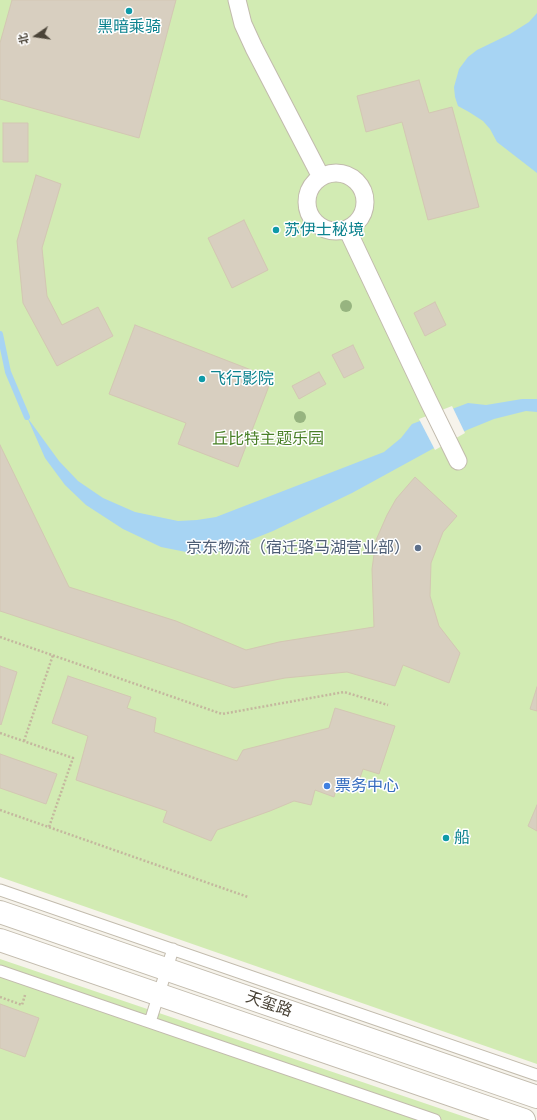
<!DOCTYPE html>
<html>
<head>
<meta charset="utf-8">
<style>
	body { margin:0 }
	#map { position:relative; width:537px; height:1120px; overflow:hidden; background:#f6f3eb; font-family:"Alegreya Sans","Noto Sans SC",sans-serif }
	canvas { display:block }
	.north { position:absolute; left:16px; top:16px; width:40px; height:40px; -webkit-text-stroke:3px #fff; paint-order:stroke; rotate:257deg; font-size:11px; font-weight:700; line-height:16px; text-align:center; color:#4b4438 }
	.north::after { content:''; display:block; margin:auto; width:14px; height:18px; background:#4b4438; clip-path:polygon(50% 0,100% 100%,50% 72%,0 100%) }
</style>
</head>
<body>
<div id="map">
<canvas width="537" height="1120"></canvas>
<div class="north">北</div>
</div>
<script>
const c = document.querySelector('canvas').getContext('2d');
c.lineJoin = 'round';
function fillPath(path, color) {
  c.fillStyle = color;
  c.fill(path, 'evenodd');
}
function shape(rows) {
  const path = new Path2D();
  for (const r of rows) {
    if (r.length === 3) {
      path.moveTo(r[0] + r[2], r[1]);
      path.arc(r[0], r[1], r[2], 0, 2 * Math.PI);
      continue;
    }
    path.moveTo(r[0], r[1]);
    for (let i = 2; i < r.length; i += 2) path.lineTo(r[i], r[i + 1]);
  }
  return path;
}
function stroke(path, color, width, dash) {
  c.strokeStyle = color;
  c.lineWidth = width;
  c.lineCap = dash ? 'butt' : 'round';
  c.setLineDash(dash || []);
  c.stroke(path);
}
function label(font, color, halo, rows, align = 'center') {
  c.font = font + ' "Alegreya Sans","Noto Sans SC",sans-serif';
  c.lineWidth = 3;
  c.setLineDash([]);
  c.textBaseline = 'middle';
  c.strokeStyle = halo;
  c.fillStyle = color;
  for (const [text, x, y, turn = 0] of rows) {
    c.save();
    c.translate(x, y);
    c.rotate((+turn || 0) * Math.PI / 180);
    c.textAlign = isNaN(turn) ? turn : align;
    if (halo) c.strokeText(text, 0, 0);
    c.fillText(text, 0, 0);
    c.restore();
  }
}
fillPath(shape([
	[0,0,537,0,537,1064,0,877],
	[0,959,474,1120,0,1120]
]), '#d2ebb3');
fillPath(shape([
	[537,13,537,173,497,142,490,129,483,121,469,112,458,106,455,97,454,87,459,69,468,57,477,50,510,34,529,22],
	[522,399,537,399,537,412,526,411,494,419,467,430,352,493,273,531,223,551,196,554,161,547,123,529,86,505,65,485,45,458,27,417,59,461,78,481,103,498,135,512,178,521,197,520,216,517,384,452,401,438,412,424,468,403,486,405]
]), '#a7d4f3');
fillPath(shape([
	[452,406,465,433,435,450,419,419]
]), '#f6f3eb');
stroke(shape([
	[0,334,8,372,27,417]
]), '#a7d4f3', 6);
const building = shape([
	[12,0,176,0,139,138,0,99,0,43,12,0],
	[419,80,429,113,452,107,479,207,428,220,402,122,366,132,357,96,419,80],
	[3,123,28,123,28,162,3,162,3,123],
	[36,175,61,184,42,248,47,296,62,325,98,307,113,336,57,366,23,303,17,241,36,175],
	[244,220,268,270,232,288,208,238,244,220],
	[435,302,446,325,425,336,414,313,435,302],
	[135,325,272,378,238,467,178,444,186,423,109,394,135,325],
	[353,345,364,368,344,378,332,355,353,345],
	[319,372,326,384,299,399,292,386,319,372],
	[0,445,69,587,176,621,246,650,279,642,374,627,372,569,376,540,387,515,396,499,415,477,457,516,443,532,431,563,430,596,439,626,460,653,449,683,403,665,395,686,347,672,285,678,234,688,0,611,0,445],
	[0,666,17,672,1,725,0,724,0,666],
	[68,676,131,697,127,708,156,718,154,732,237,761,243,750,329,728,335,708,395,726,379,774,363,769,357,787,338,781,334,797,315,790,311,805,294,801,270,811,217,830,211,841,163,822,167,811,76,780,88,736,52,723,68,676],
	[537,687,537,711,530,709,537,687],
	[0,754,57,774,46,804,0,788,0,754],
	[537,805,537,831,528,826,537,805],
	[0,1004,39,1018,25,1057,0,1048,0,1004]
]);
fillPath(building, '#d8cfc0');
stroke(building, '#d3c7b3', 1);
const service = shape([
	[0,890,537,1075],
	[0,971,435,1120],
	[150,1022,173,949]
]);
const pedestrian = shape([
	[237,0,243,24,254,48,321,177],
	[336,202,29],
	[347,229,428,400,458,461]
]);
const minor = shape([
	[0,912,537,1097],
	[0,940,524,1120]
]);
stroke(service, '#c2bbad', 13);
stroke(pedestrian, '#c2bbad', 19);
stroke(minor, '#c2bbad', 24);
stroke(shape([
	[0,637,222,714,344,692,388,705],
	[0,733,73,758,49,827],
	[24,741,53,655],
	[0,810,248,897],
	[0,997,22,1005,25,995]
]), '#c4b79e', 2.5, [2, 2]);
stroke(service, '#fff', 11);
stroke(pedestrian, '#fff', 17);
stroke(minor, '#fff', 22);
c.fillStyle = '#97b480';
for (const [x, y] of [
	[346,306],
	[300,417]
]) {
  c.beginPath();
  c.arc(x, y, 6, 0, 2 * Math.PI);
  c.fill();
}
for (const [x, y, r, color] of [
	[129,11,4,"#0f9aa8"],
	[276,230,4,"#0f9aa8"],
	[202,379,4,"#0f9aa8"],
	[418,548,4,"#5c6f8a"],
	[327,786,4,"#3f7fe0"],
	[446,838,4,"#0f9aa8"]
]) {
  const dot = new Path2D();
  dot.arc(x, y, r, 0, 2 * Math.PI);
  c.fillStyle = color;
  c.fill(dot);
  stroke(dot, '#fff', 1.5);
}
label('16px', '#0d838f', '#fff', [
	["黑暗乘骑",129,27,"center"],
	["苏伊士秘境",284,230],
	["飞行影院",210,379],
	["船",454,838]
], 'left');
label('16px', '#4a8028', '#fff', [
	["丘比特主题乐园",268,439]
]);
label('16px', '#4e5e75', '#fff', [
	["京东物流（宿迁骆马湖营业部）",410,548]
], 'right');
label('16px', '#366cbe', '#fff', [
	["票务中心",335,786]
], 'left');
label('16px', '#4b4438', '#fff', [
	["天玺路",269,1004,19]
]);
</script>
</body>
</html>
